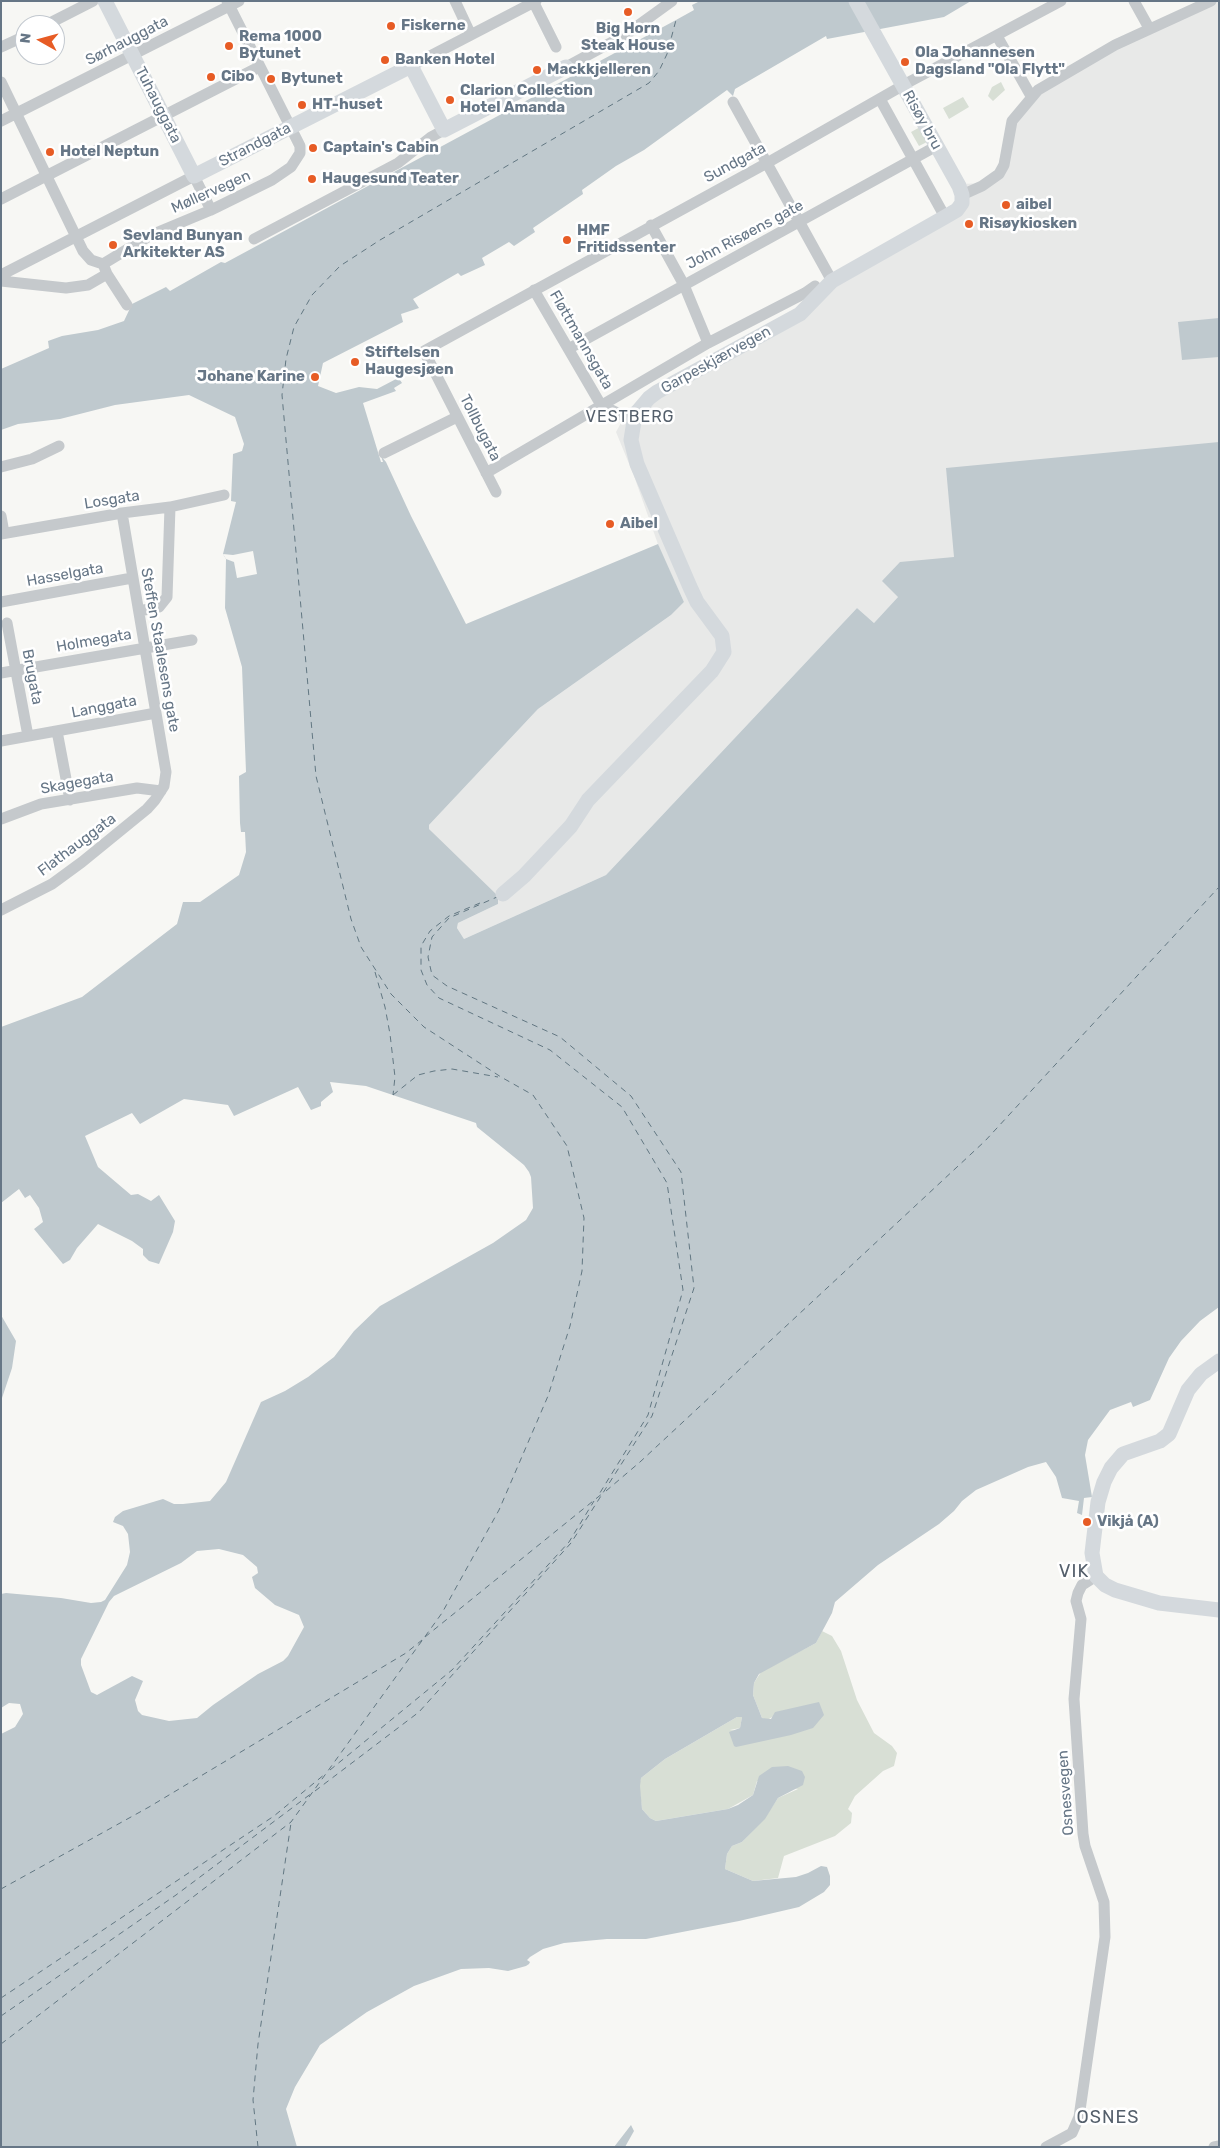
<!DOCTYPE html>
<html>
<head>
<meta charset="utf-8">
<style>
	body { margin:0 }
	#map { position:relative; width:1220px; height:2148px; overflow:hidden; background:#f7f7f4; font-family:Rubik,sans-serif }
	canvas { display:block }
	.frame { position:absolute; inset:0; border:2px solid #667686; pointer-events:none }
	.north { position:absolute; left:15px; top:15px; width:50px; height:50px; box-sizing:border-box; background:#fff; border:1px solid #c2c8cf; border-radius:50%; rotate:277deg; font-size:14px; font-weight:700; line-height:20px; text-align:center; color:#667686 }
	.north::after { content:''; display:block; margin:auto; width:18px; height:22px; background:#e75c25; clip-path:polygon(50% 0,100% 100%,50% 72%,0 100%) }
</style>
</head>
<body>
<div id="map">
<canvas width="1220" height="2148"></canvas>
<div class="frame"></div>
<div class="north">N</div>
</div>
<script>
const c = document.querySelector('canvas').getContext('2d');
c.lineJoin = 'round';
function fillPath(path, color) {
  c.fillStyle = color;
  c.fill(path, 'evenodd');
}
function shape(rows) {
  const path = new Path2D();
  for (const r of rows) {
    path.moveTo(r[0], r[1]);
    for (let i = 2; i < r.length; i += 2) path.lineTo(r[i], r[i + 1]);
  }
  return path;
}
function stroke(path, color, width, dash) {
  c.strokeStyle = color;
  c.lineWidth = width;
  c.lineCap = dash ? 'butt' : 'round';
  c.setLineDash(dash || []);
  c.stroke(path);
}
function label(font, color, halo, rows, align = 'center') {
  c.font = font + ' Rubik,sans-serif';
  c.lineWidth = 5;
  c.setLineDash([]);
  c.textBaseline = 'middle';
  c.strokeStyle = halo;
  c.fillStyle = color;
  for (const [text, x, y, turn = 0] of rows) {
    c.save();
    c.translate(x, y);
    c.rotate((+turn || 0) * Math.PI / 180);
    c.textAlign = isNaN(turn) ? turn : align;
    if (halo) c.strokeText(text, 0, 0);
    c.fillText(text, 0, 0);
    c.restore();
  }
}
fillPath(shape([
	[1211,1,1219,1,1219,443,954,557,899,596,874,623,857,608,606,875,464,939,457,928,458,923,498,904,429,829,429,825,538,709,671,615,684,602,660,550,634,476,616,432,629,408,679,378,727,354,951,211,961,197,958,184,989,183,998,166,1009,119,1065,68]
]), '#e8e9e8');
fillPath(shape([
	[1001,82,1005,90,993,101,988,96,992,87],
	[963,97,969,107,949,119,943,108],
	[924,125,931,140,919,146,911,132],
	[822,1631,832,1636,841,1651,857,1700,874,1733,892,1746,897,1753,894,1766,883,1771,855,1796,848,1809,852,1813,851,1823,835,1836,784,1856,778,1878,753,1881,725,1869,727,1854,732,1846,742,1842,764,1819,778,1798,798,1789,757,1781,753,1795,728,1809,656,1821,650,1818,642,1809,639,1785,641,1778,665,1759,737,1717,742,1717,740,1728,730,1730,791,1735,774,1716,767,1720,762,1718,753,1695,754,1683,761,1672,816,1643]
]), '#d8dfd5');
fillPath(shape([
	[700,1,971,1,944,17,827,39,826,36,735,89,733,96,727,90,644,150,616,166,582,190,583,194,533,228,535,232,514,246,509,242,482,258,485,265,461,276,458,273,413,299,419,308,401,314,403,322,323,363,318,386,336,393,359,387,377,389,398,378,400,380,402,383,394,388,396,391,363,403,381,462,383,462,381,456,386,462,411,516,466,624,658,544,684,602,671,615,538,709,429,825,429,829,498,896,498,904,458,923,457,928,464,939,606,875,857,608,874,623,898,597,882,581,900,562,954,557,946,468,1219,442,1219,1307,1200,1321,1181,1341,1169,1358,1150,1400,1133,1407,1131,1402,1110,1410,1088,1440,1085,1455,1092,1497,1084,1498,1082,1515,1077,1513,1079,1501,1062,1498,1056,1477,1046,1462,1028,1467,976,1490,962,1501,954,1511,939,1524,878,1565,835,1602,832,1613,816,1643,759,1674,754,1683,753,1695,762,1718,771,1719,775,1712,819,1702,824,1715,813,1728,791,1735,736,1747,734,1746,729,1732,740,1728,742,1717,737,1717,665,1759,641,1778,640,1786,642,1809,650,1818,656,1821,728,1809,738,1805,753,1795,759,1776,772,1767,788,1766,802,1771,805,1777,803,1785,778,1798,765,1819,742,1842,732,1846,727,1854,725,1869,753,1881,796,1877,808,1873,821,1866,827,1867,830,1876,830,1885,824,1892,799,1907,739,1921,646,1939,607,1939,564,1943,543,1949,530,1957,527,1960,530,1962,529,1964,526,1966,508,1971,489,1968,461,1969,414,1986,367,2012,320,2045,295,2087,286,2109,297,2147,1,2147,1,1734,15,1727,23,1714,20,1704,9,1703,1,1708,1,1594,6,1593,61,1598,91,1603,101,1602,105,1600,127,1565,130,1552,128,1534,123,1526,113,1522,115,1517,123,1511,163,1499,174,1504,183,1504,210,1501,226,1482,261,1402,285,1391,308,1377,334,1357,354,1331,380,1306,493,1243,526,1220,533,1208,531,1177,529,1172,524,1165,477,1127,476,1123,366,1086,330,1082,333,1092,321,1102,321,1106,311,1110,298,1087,234,1116,228,1105,184,1099,140,1124,132,1113,85,1136,98,1167,131,1195,138,1194,151,1201,159,1195,175,1221,173,1232,159,1264,149,1261,143,1255,143,1249,132,1241,98,1224,77,1248,70,1260,63,1264,34,1229,43,1222,39,1208,30,1195,25,1198,19,1189,1,1203,1,1027,82,997,177,924,183,902,200,902,239,875,246,852,245,832,241,832,240,823,239,776,246,772,242,667,225,608,226,559,223,554,236,502,231,501,233,454,242,451,244,444,235,417,189,395,115,405,60,419,18,424,1,430,1,369,49,348,48,341,62,336,98,330,124,321,132,304,166,287,170,291,221,262,225,263,676,20,694,10,692,5],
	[219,1549,243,1555,257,1567,258,1573,252,1577,255,1588,275,1605,299,1615,304,1627,288,1656,283,1661,258,1674,213,1705,197,1718,169,1721,142,1715,138,1711,135,1700,143,1681,132,1676,97,1695,91,1692,81,1665,81,1659,109,1602,114,1596,181,1563,197,1551],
	[1219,318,1219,357,1182,360,1178,322],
	[1,1315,16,1341,12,1368,1,1401],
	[631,2125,634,2131,625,2147,614,2147]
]), '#bfc9ce');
fillPath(shape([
	[253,551,257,574,237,578,234,562,226,559,223,554,233,555]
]), '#f7f7f4');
stroke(shape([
	[480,903,449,916,430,931,421,946,421,970,427,985,439,998,550,1050,622,1107,667,1183,683,1290,648,1415,598,1496],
	[375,972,385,1007,390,1034,395,1077,393,1095],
	[393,1095,418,1075,434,1071,452,1069,498,1077],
	[606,1491,640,1462,985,1141,1219,887],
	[425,1637,603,1493],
	[330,1770,452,1670,569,1542,594,1501],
	[315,1791,419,1712,571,1543,652,1416,694,1288,681,1172,631,1096,560,1037,447,986,432,975,428,957,432,937,449,918,497,897],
	[1,1889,149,1807,406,1653,422,1640],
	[1,1998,274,1816,325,1774],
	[1,2016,176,1895,312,1793],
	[1,2044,291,1822,442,1613,499,1510,548,1396,570,1326,582,1271,584,1218,567,1146,533,1095,501,1077,424,1027,391,994,361,947,351,919,316,776,282,395,286,359,294,327,312,295,340,266,380,240,649,83,659,71,667,54,676,20],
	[258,2147,253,2100,258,2044,291,1823]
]), '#627782', 1, [6, 5]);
stroke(shape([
	[455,1,471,35],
	[533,1,556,47],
	[1134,1,1149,28],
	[46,25,93,1],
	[997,36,1031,96],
	[1,47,25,36],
	[411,66,536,1],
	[566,67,625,35,672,1],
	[1,82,83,251,91,260,103,264],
	[880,99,945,217],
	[733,102,832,281],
	[1,121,239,1],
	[962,195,982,186,999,174,1004,165,1012,121,1038,90,1115,45,1211,1],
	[1,199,259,67],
	[651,225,684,285,708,343],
	[254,239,398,163,431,137,444,130],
	[1,275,194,176,211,210],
	[1,281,66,288,88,285,107,274],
	[534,290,601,405],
	[127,305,107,274,103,264,151,235,211,210,272,180,291,167,300,153,300,146,296,138,227,1],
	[570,348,933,148],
	[601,405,634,421],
	[384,453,457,417],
	[1,467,32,459,59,446],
	[486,473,708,343,805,293,815,286],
	[496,492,424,351,767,163,909,82,1061,1],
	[1,516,4,533],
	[1,534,122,513,170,507,224,495],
	[1,602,132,578],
	[139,611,159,607,167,597,170,507],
	[7,623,28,736],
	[1,673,192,640],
	[57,731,70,800],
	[1,741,156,713],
	[1,819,41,804,137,788,161,791],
	[1,910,52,884,82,862,147,809,155,800,164,786,166,772,122,513],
	[1046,2147,1072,2133,1079,2117,1105,1937,1104,1902,1085,1846,1083,1834,1074,1699,1081,1619,1076,1601,1078,1593,1082,1585,1096,1576],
	[1214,2147,1219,2146]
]), '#c5c9cc', 11);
stroke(shape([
	[105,1,194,176,411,66,444,130,566,67],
	[503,894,524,876,571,826,588,800,712,671,724,652,722,636,697,602,690,587,637,464,631,440,634,421,638,411,649,398,657,392,800,314,832,281,945,217,957,210,962,203,962,195,959,186,856,1],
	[1219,1361,1201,1374,1188,1390,1169,1434,1160,1441,1123,1454,1111,1468,1104,1482,1098,1502,1092,1553,1096,1576,1105,1585,1115,1590,1159,1603,1219,1610]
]), '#d4d9dd', 15);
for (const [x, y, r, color] of [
	[628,12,5,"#e75c25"],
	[391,26,5,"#e75c25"],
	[229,46,5,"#e75c25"],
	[385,60,5,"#e75c25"],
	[905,62,5,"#e75c25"],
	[537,70,5,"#e75c25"],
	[211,77,5,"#e75c25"],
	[271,79,5,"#e75c25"],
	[450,100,5,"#e75c25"],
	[302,105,5,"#e75c25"],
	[313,148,5,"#e75c25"],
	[50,152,5,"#e75c25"],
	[312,179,5,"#e75c25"],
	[1006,205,5,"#e75c25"],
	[969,224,5,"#e75c25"],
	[567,240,5,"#e75c25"],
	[113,245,5,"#e75c25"],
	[355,362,5,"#e75c25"],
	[315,377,5,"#e75c25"],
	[610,524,5,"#e75c25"],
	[1087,1522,5,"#e75c25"]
]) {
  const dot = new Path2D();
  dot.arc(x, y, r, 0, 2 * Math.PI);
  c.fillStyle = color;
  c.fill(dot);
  stroke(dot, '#fff', 2);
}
label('bold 15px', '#667686', '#fff', [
	["Fiskerne",401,26],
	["Big Horn",628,29,"center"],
	["Steak House",628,46,"center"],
	["Rema 1000",239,37],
	["Bytunet",239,54],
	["Ola Johannesen",915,53],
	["Dagsland \"Ola Flytt\"",915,70],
	["Banken Hotel",395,60],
	["Mackkjelleren",547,70],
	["Cibo",221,77],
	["Bytunet",281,79],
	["Clarion Collection",460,91],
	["Hotel Amanda",460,108],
	["HT-huset",312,105],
	["Captain's Cabin",323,148],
	["Hotel Neptun",60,152],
	["Haugesund Teater",322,179],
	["aibel",1016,205],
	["Risøykiosken",979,224],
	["HMF",577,231],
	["Fritidssenter",577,248],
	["Sevland Bunyan",123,236],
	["Arkitekter AS",123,253],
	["Stiftelsen",365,353],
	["Haugesjøen",365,370],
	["Johane Karine",305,377,"right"],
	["Aibel",620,524],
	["Vikjå (A)",1097,1522]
], 'left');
label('15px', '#667686', '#fff', [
	["Sørhauggata",127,41,-27],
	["Tuhauggata",158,105,63],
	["Risøy bru",922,120,61],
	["Strandgata",255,145,-27],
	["Sundgata",735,163,-28],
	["Møllervegen",211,192,-24],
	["John Risøens gate",745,235,-28],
	["Fløttmannsgata",581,340,60],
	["Garpeskjærvegen",716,360,-29],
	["Tollbugata",480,428,63],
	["Losgata",112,500,-9],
	["Hasselgata",65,575,-10],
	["Holmegata",94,641,-10],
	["Steffen Staalesens gate",160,650,80],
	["Brugata",32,677,79],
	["Langgata",104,707,-11],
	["Skagegata",77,783,-10],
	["Flathauggata",77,845,-37],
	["Osnesvegen",1066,1793,-94]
]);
c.letterSpacing = '1px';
label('16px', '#545f6b', '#fff', [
	["VESTBERG",630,417]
]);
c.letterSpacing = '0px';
c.letterSpacing = '1px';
label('18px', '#545f6b', '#fff', [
	["VIK",1074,1572],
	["OSNES",1108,2118]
]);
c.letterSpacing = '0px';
</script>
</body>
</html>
